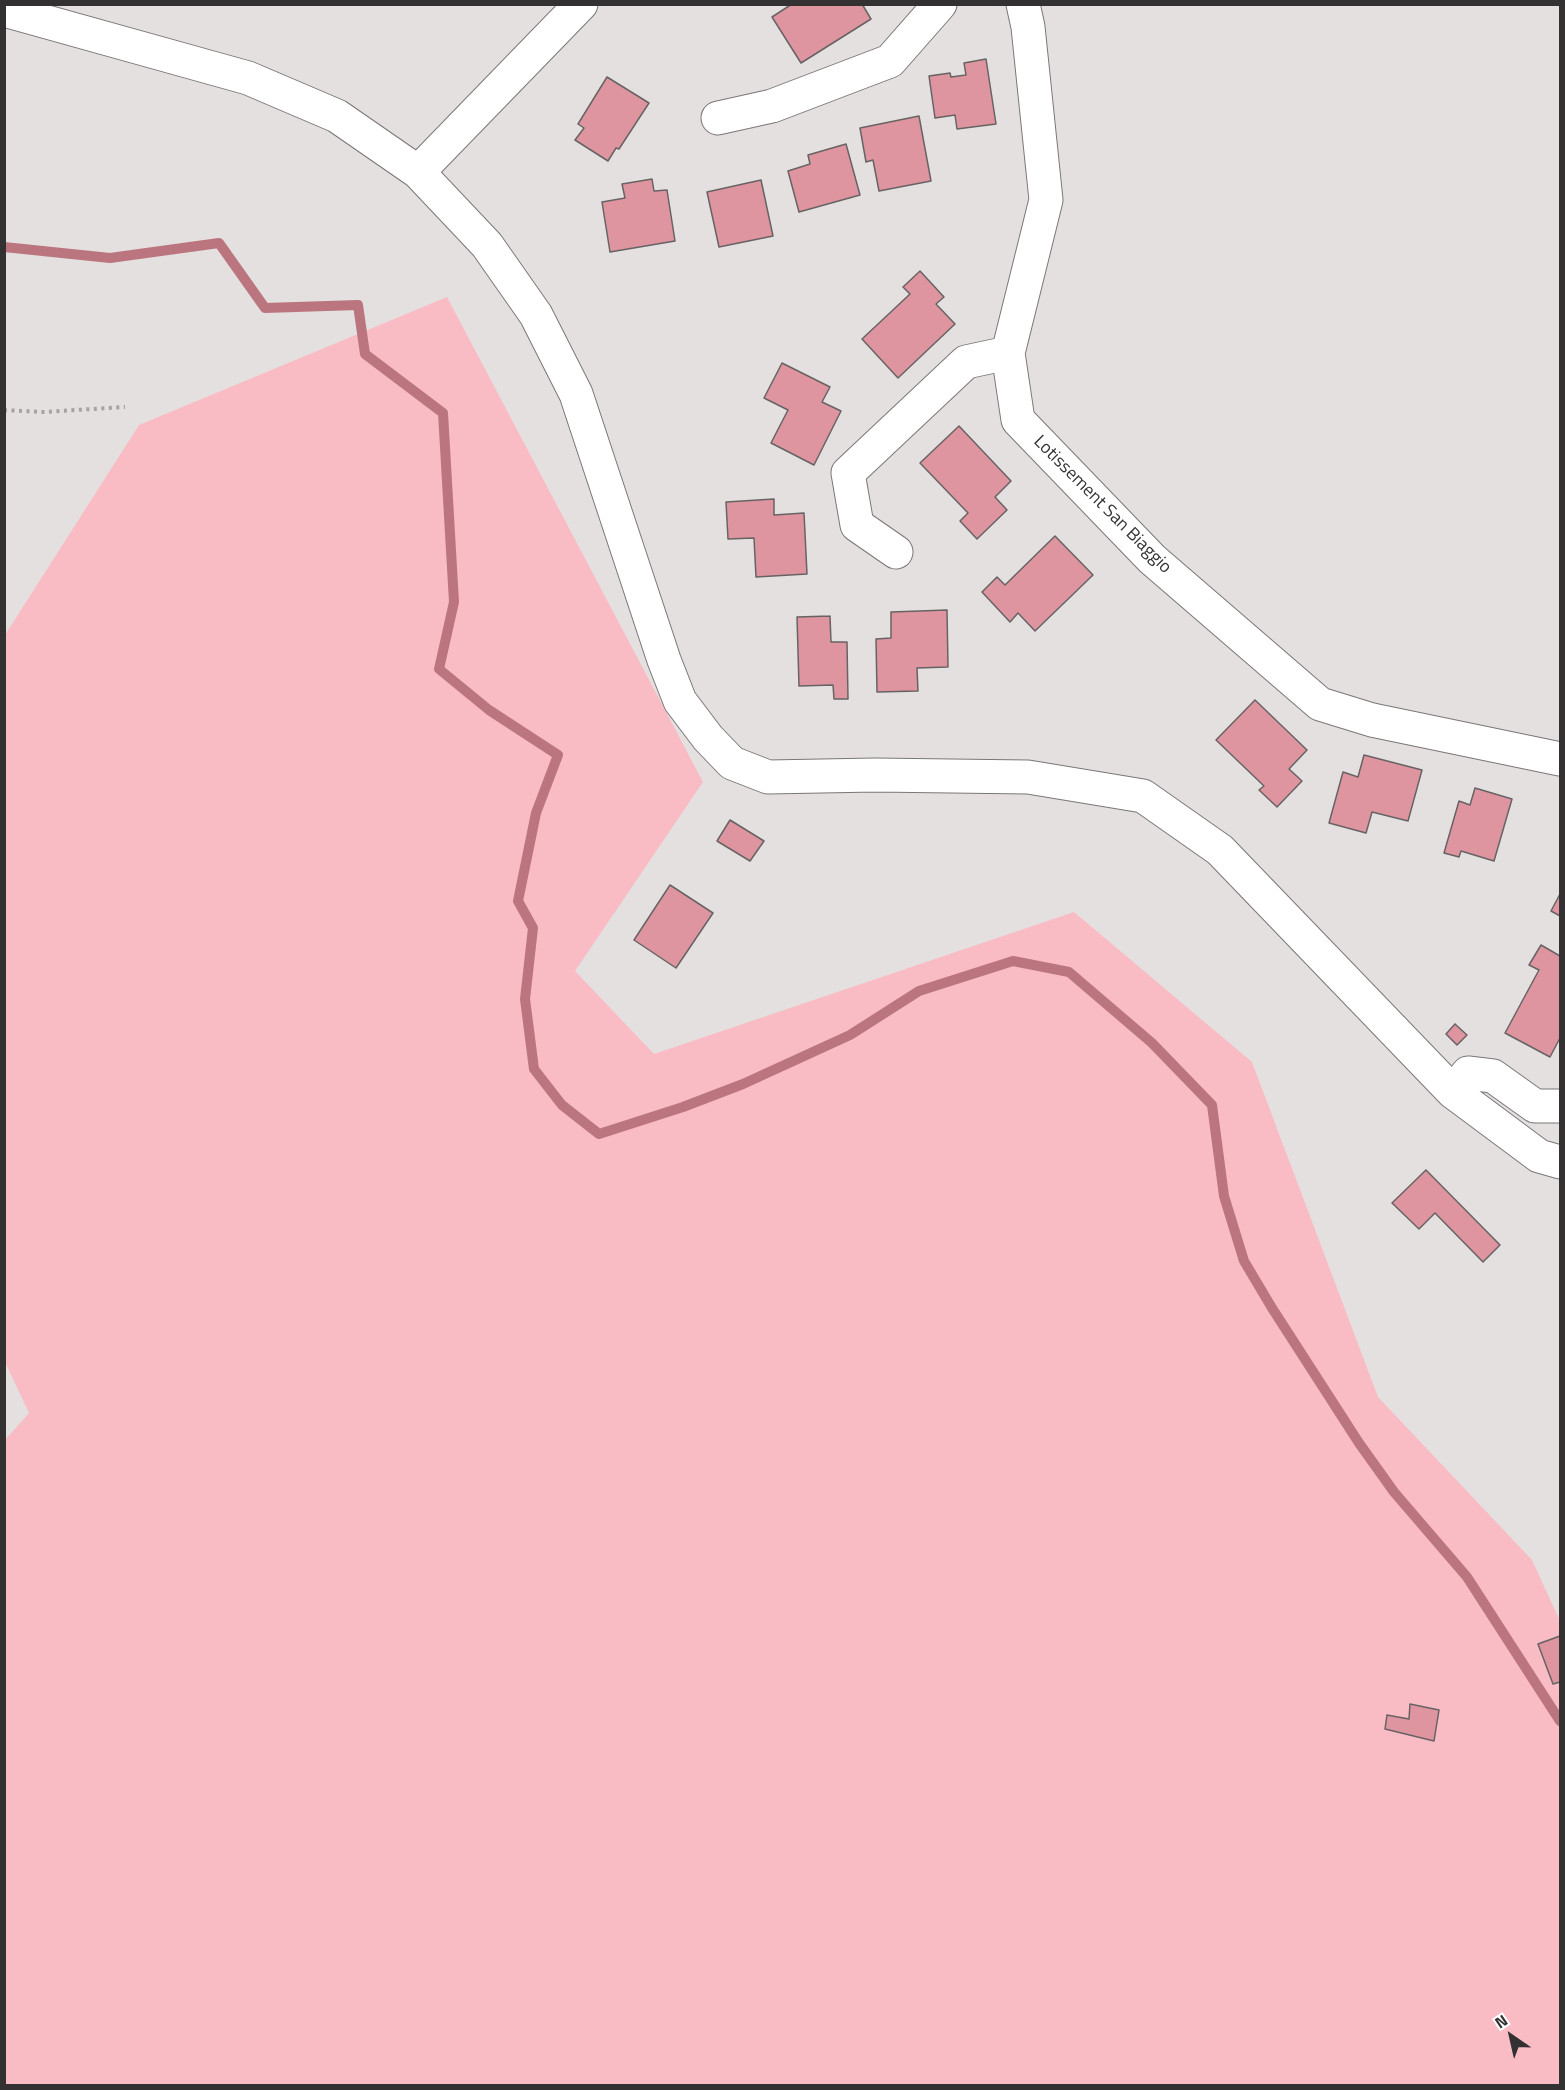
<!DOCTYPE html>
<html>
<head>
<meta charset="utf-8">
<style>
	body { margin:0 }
	#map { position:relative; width:1565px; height:2090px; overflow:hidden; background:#e5e0e0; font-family:"Titillium Web",sans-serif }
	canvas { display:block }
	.frame { position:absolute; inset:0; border:6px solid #333131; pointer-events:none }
	.north { position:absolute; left:1481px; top:2006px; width:60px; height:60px; -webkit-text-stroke:4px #fff; paint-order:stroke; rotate:326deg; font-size:16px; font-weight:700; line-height:24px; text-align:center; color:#333131 }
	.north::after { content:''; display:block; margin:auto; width:21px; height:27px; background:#333131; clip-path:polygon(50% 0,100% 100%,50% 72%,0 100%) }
</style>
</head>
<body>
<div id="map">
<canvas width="1565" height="2090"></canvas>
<div class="frame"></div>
<div class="north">N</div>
</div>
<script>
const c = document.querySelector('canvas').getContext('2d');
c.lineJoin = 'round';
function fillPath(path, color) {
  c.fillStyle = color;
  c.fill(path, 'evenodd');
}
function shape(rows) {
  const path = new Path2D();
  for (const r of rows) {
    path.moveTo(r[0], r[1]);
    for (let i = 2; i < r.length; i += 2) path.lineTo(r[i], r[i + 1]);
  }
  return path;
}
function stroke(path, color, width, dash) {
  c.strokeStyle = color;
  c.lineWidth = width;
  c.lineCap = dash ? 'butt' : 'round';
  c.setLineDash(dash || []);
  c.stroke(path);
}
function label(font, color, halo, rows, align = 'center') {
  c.font = font + ' "Titillium Web",sans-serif';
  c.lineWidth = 4.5;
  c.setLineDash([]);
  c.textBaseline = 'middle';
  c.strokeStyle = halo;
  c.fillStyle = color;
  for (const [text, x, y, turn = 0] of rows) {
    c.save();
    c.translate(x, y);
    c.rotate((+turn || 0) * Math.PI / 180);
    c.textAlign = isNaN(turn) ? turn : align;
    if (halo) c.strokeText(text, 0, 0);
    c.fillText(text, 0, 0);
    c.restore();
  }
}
fillPath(shape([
	[447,297,703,782,575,971,654,1054,1074,912,1252,1062,1378,1397,1532,1560,1560,1621,1560,2085,5,2085,4,1441,29,1413,5,1362,5,635,139,425]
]), '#f9bcc4');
stroke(shape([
	[4,247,110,258,219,243,265,308,358,305,365,354,443,413,454,602,439,669,489,710,558,755,536,813,518,901,533,928,525,999,534,1069,562,1105,599,1134,683,1107,743,1084,850,1035,919,991,1013,961,1069,972,1152,1043,1212,1105,1224,1196,1244,1261,1272,1308,1359,1443,1394,1492,1467,1577,1560,1721]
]), '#bb757f', 10);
const building = shape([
	[792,4,862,4,871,19,801,63,772,17,792,4],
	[986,59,996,124,957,129,955,115,935,118,929,76,950,73,951,77,966,75,964,63,986,59],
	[607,77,649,103,619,149,616,148,608,161,575,140,584,128,578,124,607,77],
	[919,116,931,181,879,191,873,160,866,162,860,128,919,116],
	[846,144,860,195,799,212,788,171,810,164,808,155,846,144],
	[652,179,654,191,667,190,675,241,610,252,602,202,625,198,622,184,652,179],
	[761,180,773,236,719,247,707,192,761,180],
	[920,271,944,297,936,304,955,324,898,378,862,339,910,294,903,287,920,271],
	[782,363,830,387,822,402,841,411,814,465,771,443,788,410,764,398,782,363],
	[959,426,1011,481,995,497,1007,510,977,539,960,521,968,513,920,463,959,426],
	[774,499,774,515,804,513,807,574,756,577,754,538,728,539,726,502,774,499],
	[1055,536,1093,575,1035,631,1018,613,1010,622,982,592,997,577,1005,585,1055,536],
	[947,610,948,667,917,668,918,691,877,692,876,639,891,638,891,612,947,610],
	[830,616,831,642,847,642,848,699,834,699,833,685,799,686,797,617,830,616],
	[1255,700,1307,750,1289,769,1302,781,1277,807,1259,790,1264,786,1216,740,1255,700],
	[1364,755,1422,770,1408,821,1372,812,1366,833,1329,823,1343,772,1358,777,1364,755],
	[1475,788,1512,799,1494,861,1461,851,1459,857,1444,853,1459,801,1470,805,1475,788],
	[730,820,764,841,750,861,717,841,730,820],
	[670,885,713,913,676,968,634,940,670,885],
	[1560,894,1560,916,1551,911,1560,894],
	[1541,945,1560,956,1560,1038,1550,1057,1505,1033,1539,970,1529,965,1541,945],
	[1455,1024,1467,1035,1457,1045,1446,1034,1455,1024],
	[1426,1170,1500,1245,1483,1262,1435,1213,1419,1229,1392,1203,1426,1170],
	[1560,1636,1560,1682,1553,1684,1538,1644,1560,1636],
	[1410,1704,1439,1710,1434,1741,1385,1729,1387,1715,1409,1719,1410,1704]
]);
fillPath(building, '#de959f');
stroke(building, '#676364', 1.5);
const minor = shape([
	[1023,4,1028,27,1046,200,1008,353,1018,420,1152,559,1320,704,1372,720,1560,759],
	[4,10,248,78,337,116,418,172,487,245,536,315,576,394,664,660,680,701,708,738,732,763,768,777,875,775,1028,777,1143,796,1220,850,1453,1092,1539,1156,1560,1162],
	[718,118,772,106,890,61,940,4],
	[418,172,581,4],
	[896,552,857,525,848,473,966,362,1008,353],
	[1453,1092,1468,1073,1493,1076,1535,1106,1560,1106]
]);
stroke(minor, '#7b7677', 35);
stroke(shape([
	[4,410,43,412,125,407]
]), '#a6a2a2', 4, [3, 4.5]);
stroke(minor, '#fff', 33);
label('18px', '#333131', '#fff', [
	["Lotissement San Biaggio",1102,505,45]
]);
</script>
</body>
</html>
